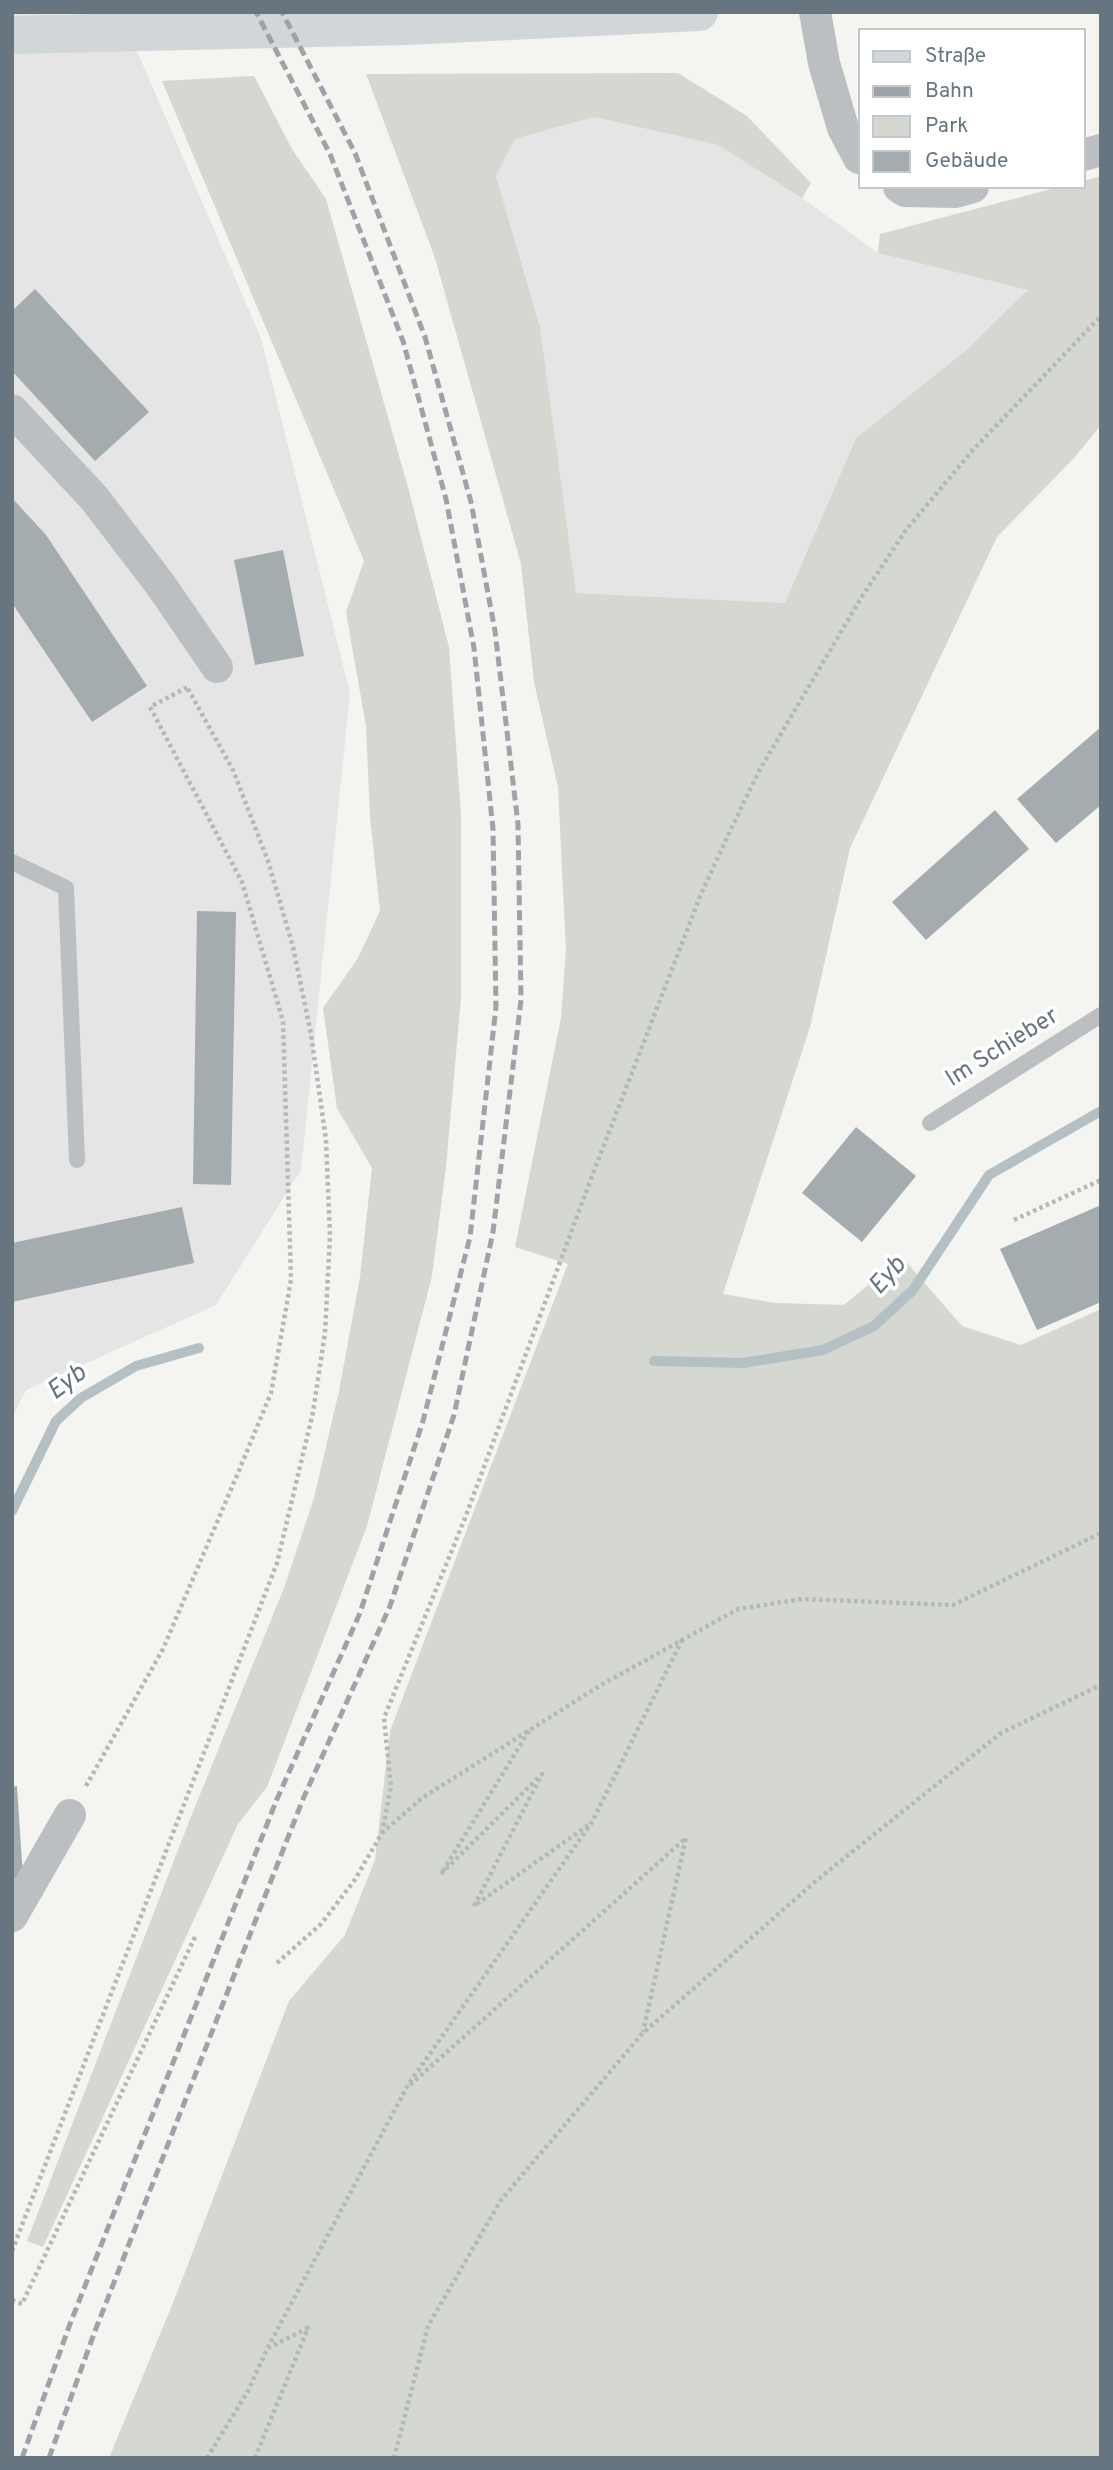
<!DOCTYPE html>
<html>
<head>
<meta charset="utf-8">
<style>
	body { margin:0 }
	#map { position:relative; width:1113px; height:2470px; overflow:hidden; background:#f4f4f0; font-family:Overpass,sans-serif }
	canvas { display:block }
	.frame { position:absolute; inset:0; border:14px solid #66757f; pointer-events:none }
	.legend { position:absolute; left:858px; top:28px; width:228px; height:161px; box-sizing:border-box; background:#fff; border:2px solid #c2c8cc; margin:0; padding:9px 12px; list-style:none; font-size:21px; color:#66757f }
	.legend li { display:flex; align-items:center; gap:14px; height:35px }
	.legend b { width:35px; border:2px solid #c2c8cc }
</style>
</head>
<body>
<div id="map">
<canvas width="1113" height="2470"></canvas>
<div class="frame"></div>
<ul class="legend">
<li><b style="height:9px;background:#d1d6d9"></b>Straße</li>
<li><b style="height:9px;background:#9da3a8"></b>Bahn</li>
<li><b style="height:19px;background:#d4d8d0"></b>Park</li>
<li><b style="height:19px;background:#a4acb0"></b>Gebäude</li>
</ul>
</div>
<script>
const c = document.querySelector('canvas').getContext('2d');
c.lineJoin = 'round';
function fillPath(path, color) {
  c.fillStyle = color;
  c.fill(path, 'evenodd');
}
function shape(rows) {
  const path = new Path2D();
  for (const r of rows) {
    path.moveTo(r[0], r[1]);
    for (let i = 2; i < r.length; i += 2) path.lineTo(r[i], r[i + 1]);
  }
  return path;
}
function stroke(path, color, width, dash) {
  c.strokeStyle = color;
  c.lineWidth = width;
  c.lineCap = dash ? 'butt' : 'round';
  c.setLineDash(dash || []);
  c.stroke(path);
}
function label(font, color, halo, rows, align = 'center') {
  c.font = font + ' Overpass,sans-serif';
  c.lineWidth = 7;
  c.setLineDash([]);
  c.textBaseline = 'middle';
  c.strokeStyle = halo;
  c.fillStyle = color;
  for (const [text, x, y, turn = 0] of rows) {
    c.save();
    c.translate(x, y);
    c.rotate((+turn || 0) * Math.PI / 180);
    c.textAlign = isNaN(turn) ? turn : align;
    if (halo) c.strokeText(text, 0, 0);
    c.fillText(text, 0, 0);
    c.restore();
  }
}
fillPath(shape([
	[12,12,120,12,261,338,350,693,301,1170,216,1305,26,1390,12,1418],
	[594,117,718,145,802,198,878,253,1029,290,964,352,856,438,785,603,575,593,540,327,496,176,515,139]
]), '#e4e5e4');
fillPath(shape([
	[678,73,747,116,811,183,802,198,718,145,594,117,515,139,496,176,540,327,576,593,785,603,856,438,964,352,1028,290,878,253,880,234,1059,187,1083,187,1083,181,1101,176,1101,425,1075,457,997,537,850,848,810,1027,723,1294,775,1303,844,1305,902,1257,962,1326,1021,1345,1101,1309,1101,2458,109,2458,175,2298,289,2001,345,1935,375,1860,390,1731,568,1264,515,1247,561,1018,566,950,558,787,534,682,521,564,435,258,366,74],
	[254,76,292,149,326,199,409,491,449,647,461,816,461,998,446,1167,432,1276,367,1526,267,1787,238,1824,43,2247,27,2241,190,1819,284,1588,314,1498,339,1391,360,1277,372,1168,337,1108,323,1008,358,958,380,911,370,817,366,726,346,612,364,561,162,81]
]), '#d4d8d0');
stroke(shape([
	[654,1361,743,1363,823,1350,874,1326,913,1290,989,1175,1101,1111],
	[12,1511,56,1421,81,1398,136,1366,199,1348]
]), '#b4c0c3', 10);
fillPath(shape([
	[35,289,149,412,95,461,12,371,12,311],
	[12,498,46,535,147,686,92,722,12,603],
	[283,550,304,656,255,665,234,560],
	[1101,727,1101,805,1056,843,1017,799],
	[995,810,1029,849,926,940,892,902],
	[197,911,236,912,231,1185,193,1184],
	[856,1127,916,1176,862,1242,802,1193],
	[1101,1205,1101,1302,1037,1330,1000,1249],
	[182,1207,194,1263,12,1302,12,1243],
	[17,1786,23,1878,12,1879,12,1787]
]), '#a4acb0');
stroke(shape([
	[1014,1220,1101,1180],
	[529,1731,441,1874,542,1774,474,1906,590,1824],
	[86,1786,163,1649,238,1473,271,1393,291,1280,283,1021,242,882,150,707,190,686],
	[382,1833,391,1787,384,1718,465,1518,589,1184,701,894,731,829,759,771,861,598,906,530,972,451,1101,316],
	[277,1963,321,1924,354,1881,382,1833,422,1798,601,1685,738,1609,802,1599,953,1605,1101,1533],
	[410,2085,686,1838,643,2032],
	[12,2251,277,1563,313,1412,325,1333,330,1236,326,1140,311,1034,293,947,268,861,233,770,188,689],
	[12,2300,22,2304,195,1937],
	[207,2458,248,2391,267,2349,408,2085,592,1822,682,1640],
	[255,2458,308,2328,268,2348],
	[394,2458,428,2326,501,2200,642,2034,817,1880,1001,1733,1101,1685]
]), '#b5b8ba', 4.5, [3.5, 3.5]);
stroke(shape([
	[12,862,66,888,77,1160],
	[930,1123,1101,1015]
]), '#bbbfc2', 16);
stroke(shape([
	[815,12,824,63,843,128,859,158],
	[1083,155,1101,150],
	[899,187,905,191,955,192,973,187],
	[12,410,94,498,160,584,217,667],
	[12,1916,70,1815]
]), '#bbbfc2', 32);
stroke(shape([
	[12,35,406,26,699,12]
]), '#d1d6d9', 38);
stroke(shape([
	[22,2458,70,2324,277,1799,360,1613,423,1421,470,1237,496,1007,493,829,474,648,446,499,403,341,330,154,256,12],
	[49,2458,95,2331,303,1799,390,1606,454,1415,493,1232,521,1000,518,824,495,631,471,502,425,337,355,153,282,12]
]), '#9da3a8', 5, [10, 5]);
label('24px', '#66757f', '#fff', [
	["Im Schieber",1003,1049,-32]
]);
label('italic 26px', '#62767c', '#fff', [
	["Eyb",889,1277,-48],
	["Eyb",68,1384,-37]
]);
</script>
</body>
</html>
